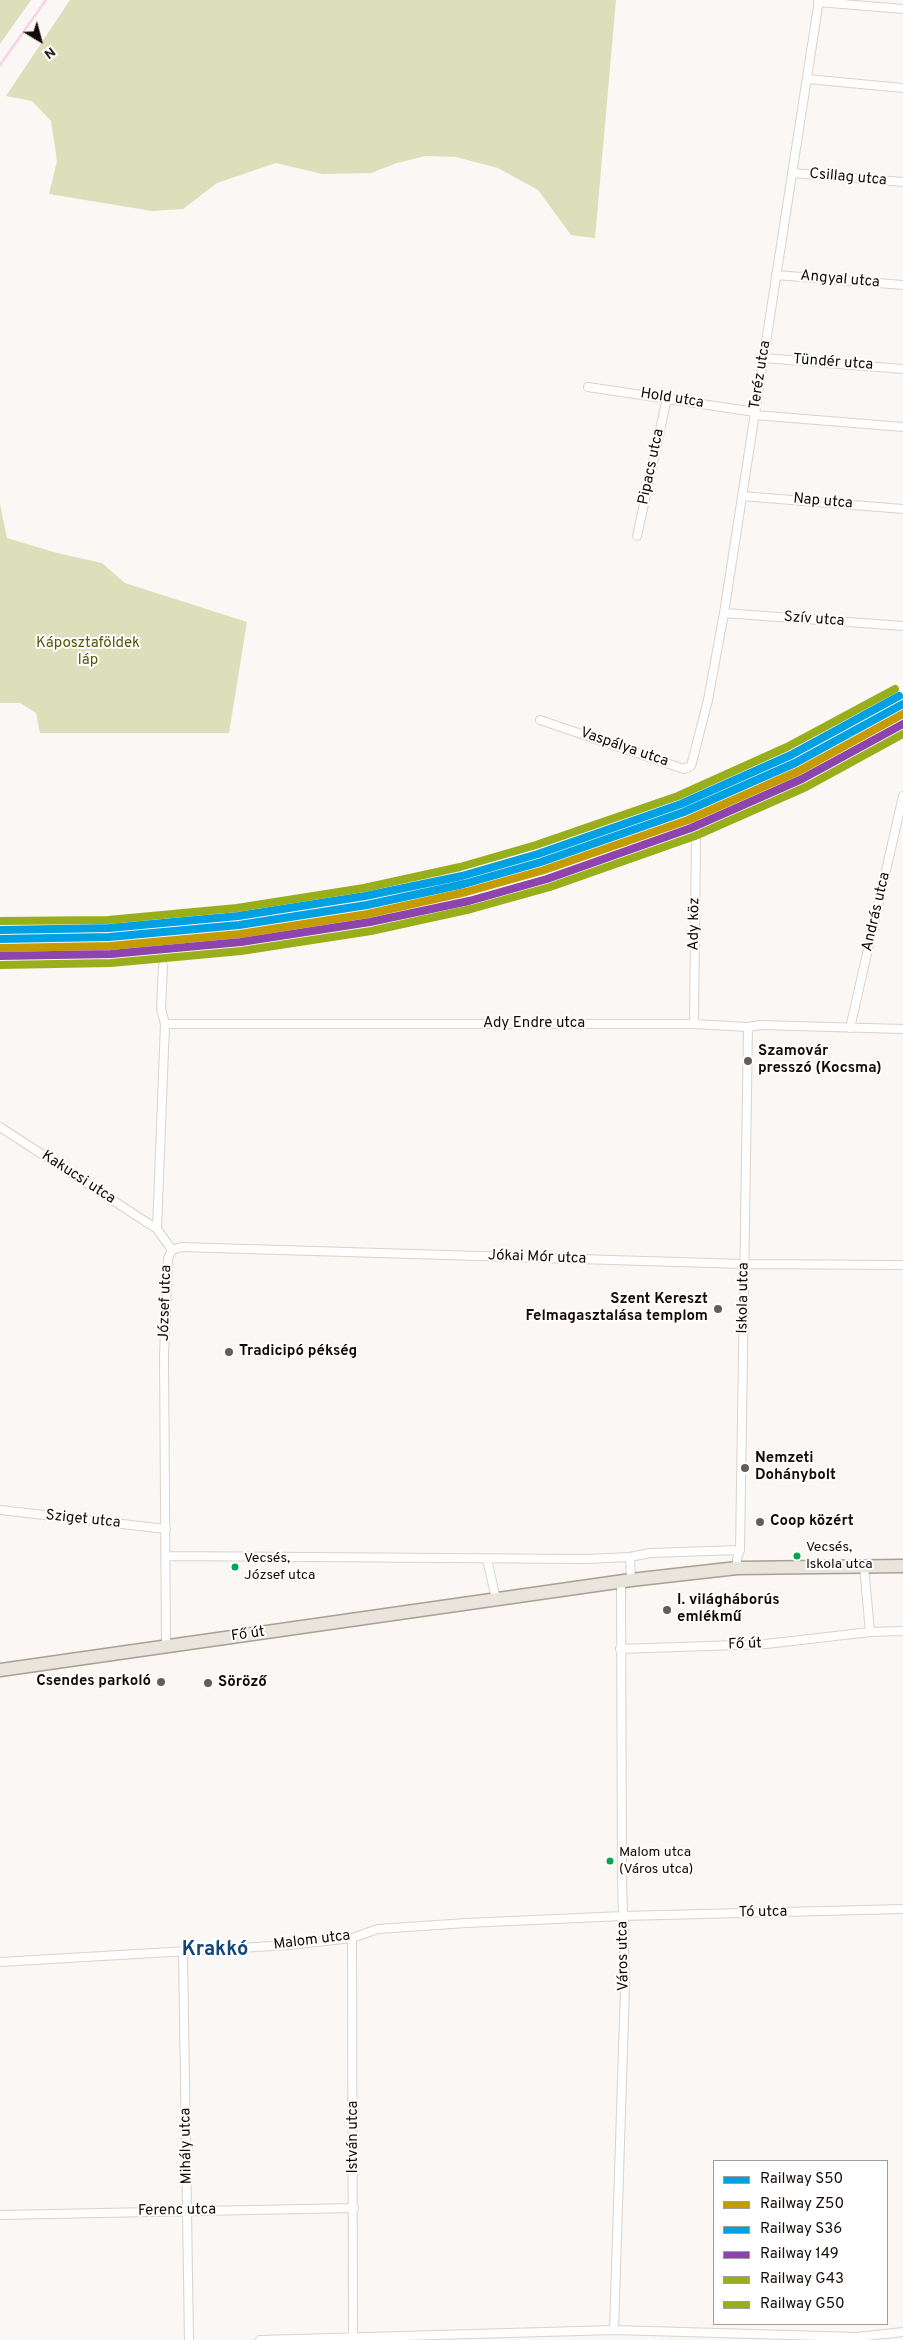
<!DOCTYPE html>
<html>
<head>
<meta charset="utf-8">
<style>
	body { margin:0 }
	#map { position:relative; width:903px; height:2340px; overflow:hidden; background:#faf7f5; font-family:Overpass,sans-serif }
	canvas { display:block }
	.legend { position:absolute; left:713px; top:2160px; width:175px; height:165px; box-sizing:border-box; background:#fff; border:1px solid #a19d9b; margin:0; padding:6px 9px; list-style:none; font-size:15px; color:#150a05 }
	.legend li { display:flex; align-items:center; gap:10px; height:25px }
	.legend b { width:25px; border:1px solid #a19d9b }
	.north { position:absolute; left:15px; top:15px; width:50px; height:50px; -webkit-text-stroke:4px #fff; paint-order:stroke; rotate:143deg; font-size:14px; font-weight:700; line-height:20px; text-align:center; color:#150a05 }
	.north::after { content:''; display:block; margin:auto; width:18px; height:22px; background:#150a05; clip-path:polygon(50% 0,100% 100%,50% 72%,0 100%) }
</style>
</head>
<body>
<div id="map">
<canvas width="903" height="2340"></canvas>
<ul class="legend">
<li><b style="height:6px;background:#00a0e3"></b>Railway S50</li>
<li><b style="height:6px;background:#c49c01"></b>Railway Z50</li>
<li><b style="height:6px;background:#00a0e3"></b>Railway S36</li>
<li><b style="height:6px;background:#8e44ad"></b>Railway 149</li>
<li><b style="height:6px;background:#99ae1b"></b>Railway G43</li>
<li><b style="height:6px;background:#99ae1b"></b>Railway G50</li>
</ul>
<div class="north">N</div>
</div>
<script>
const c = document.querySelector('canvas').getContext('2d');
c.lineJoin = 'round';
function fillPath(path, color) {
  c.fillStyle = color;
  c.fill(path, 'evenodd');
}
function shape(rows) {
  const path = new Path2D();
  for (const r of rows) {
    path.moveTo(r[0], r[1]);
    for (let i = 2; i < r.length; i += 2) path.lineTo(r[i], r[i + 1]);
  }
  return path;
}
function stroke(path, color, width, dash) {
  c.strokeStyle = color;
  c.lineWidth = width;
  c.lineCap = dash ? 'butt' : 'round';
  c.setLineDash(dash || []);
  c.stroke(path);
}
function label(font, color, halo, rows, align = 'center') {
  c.font = font + ' Overpass,sans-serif';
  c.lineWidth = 4;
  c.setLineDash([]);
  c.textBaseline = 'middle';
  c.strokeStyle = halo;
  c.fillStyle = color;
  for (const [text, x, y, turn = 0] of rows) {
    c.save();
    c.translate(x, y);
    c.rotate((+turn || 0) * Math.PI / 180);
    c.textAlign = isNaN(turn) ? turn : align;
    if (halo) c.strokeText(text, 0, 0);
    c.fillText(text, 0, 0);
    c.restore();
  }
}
fillPath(shape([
	[0,0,31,0,0,44],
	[70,0,616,0,595,238,571,235,538,190,498,168,456,157,425,156,397,163,371,173,322,174,276,163,217,183,183,209,152,211,49,194,57,161,51,121,32,101,6,96],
	[0,504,7,538,57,553,102,563,125,583,247,622,229,733,40,733,36,713,20,703,0,703]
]), '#dddfbb');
stroke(shape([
	[0,65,46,0]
]), '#f9d2e5', 2.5);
const street = shape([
	[818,2,903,9],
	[807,79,903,88],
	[792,173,903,182],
	[776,275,903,285],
	[764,358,903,369],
	[588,387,755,412],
	[755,415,903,427],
	[742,496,903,509],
	[637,536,667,398],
	[724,613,903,626],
	[540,720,684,769,691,766,708,700,724,613,819,0],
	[163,966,161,1009,165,1024,157,1229,172,1250,168,1258,164,1356,166,1647],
	[165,1024,694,1024,748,1027,760,1025,903,1029],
	[694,1024,696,832,699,825,704,819,741,799,903,719],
	[850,1028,903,796],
	[0,1127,157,1229],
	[172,1250,181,1247,744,1264,903,1265],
	[0,1510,166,1529],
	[167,1556,586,1559,630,1557,650,1553,740,1550],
	[630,1557,631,1580],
	[487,1559,496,1599],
	[864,1566,870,1632],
	[737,1568,737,1559,740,1550,748,1027],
	[620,1649,766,1644,870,1632,903,1631],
	[352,1938,353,2337],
	[183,1952,189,2340],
	[0,1962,290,1945,352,1938,378,1929,466,1923,623,1916,903,1909],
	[0,2215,354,2208],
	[614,2330,625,1987,622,1879,621,1581],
	[260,2340,614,2330,857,2337,903,2332]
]);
const primary = shape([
	[0,1670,631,1580,737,1568,903,1566]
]);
stroke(street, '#dad3ce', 10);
stroke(primary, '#a9a08f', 15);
stroke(street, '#fefefe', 8);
stroke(primary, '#e9e4dc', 12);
stroke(shape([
	[0,939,109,937,239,925,367,905,464,884,541,862,684,812,795,763,903,704]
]), '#00a0e3', 8);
stroke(shape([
	[0,948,110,946,240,934,368,914,466,892,544,870,688,820,799,771,903,714]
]), '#c49c01', 8);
stroke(shape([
	[0,930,109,928,238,916,365,896,462,876,538,854,681,804,791,755,899,696]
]), '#00a0e3', 8);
stroke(shape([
	[0,956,111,954,241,942,370,922,469,901,547,879,691,828,802,779,903,724]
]), '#8e44ad', 8);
stroke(shape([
	[0,921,108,920,237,908,364,888,460,867,536,845,678,796,787,747,895,689]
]), '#99ae1b', 8);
stroke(shape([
	[0,965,111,963,241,951,371,931,471,909,550,887,695,836,806,787,903,734]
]), '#99ae1b', 8);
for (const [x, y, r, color] of [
	[748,1061,5,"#655d59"],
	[718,1309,5,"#655d59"],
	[229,1352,5,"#655d59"],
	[745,1468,5,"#655d59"],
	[760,1522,5,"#655d59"],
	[797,1556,4.5,"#00a651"],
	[235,1567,4.5,"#00a651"],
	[667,1610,5,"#655d59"],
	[161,1682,5,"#655d59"],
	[208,1683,5,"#655d59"],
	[610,1861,4.5,"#00a651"]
]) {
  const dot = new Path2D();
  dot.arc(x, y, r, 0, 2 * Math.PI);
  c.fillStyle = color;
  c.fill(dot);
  stroke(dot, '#fff', 2);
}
label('14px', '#150a05', '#fff', [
	["Vecsés,",806,1548],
	["Iskola utca",806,1565],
	["Vecsés,",244,1559],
	["József utca",244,1576],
	["Malom utca",619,1853],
	["(Város utca)",619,1870]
], 'left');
label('15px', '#150a05', '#fff', [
	["Csillag utca",848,178,5],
	["Angyal utca",840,280,5],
	["Tündér utca",833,363,4],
	["Teréz utca",761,375,-81],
	["Hold utca",672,399,9],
	["Pipacs utca",652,467,-78],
	["Nap utca",823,502,5],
	["Szív utca",814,620,4],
	["Vaspálya utca",624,748,19],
	["András utca",877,912,-77],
	["Ady köz",695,924,-89],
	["Ady Endre utca",534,1024],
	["Kakucsi utca",78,1178,33],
	["Jókai Mór utca",537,1258,2],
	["Iskola utca",744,1298,-89],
	["József utca",166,1303,-88],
	["Sziget utca",83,1520,6],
	["Fő út",248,1635,-8],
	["Fő út",745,1645,-2],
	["Tó utca",763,1913,-1],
	["Malom utca",312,1941,-7],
	["Város utca",624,1956,-91],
	["István utca",354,2137,-90],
	["Mihály utca",187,2146,-91],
	["Ferenc utca",177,2211,-1]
]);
label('15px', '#545808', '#fff', [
	["Káposztaföldek",88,644],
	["láp",88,661]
]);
label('bold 15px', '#150a05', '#fff', [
	["Szamovár",758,1052],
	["presszó (Kocsma)",758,1069],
	["Szent Kereszt",708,1300,"right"],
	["Felmagasztalása templom",708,1317,"right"],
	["Tradicipó pékség",239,1352],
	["Nemzeti",755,1459],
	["Dohánybolt",755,1476],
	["Coop közért",770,1522],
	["I. világháborús",677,1601],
	["emlékmű",677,1618],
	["Csendes parkoló",151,1682,"right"],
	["Söröző",218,1683]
], 'left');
label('bold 20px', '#114779', '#fff', [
	["Krakkó",215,1951]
]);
</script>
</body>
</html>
